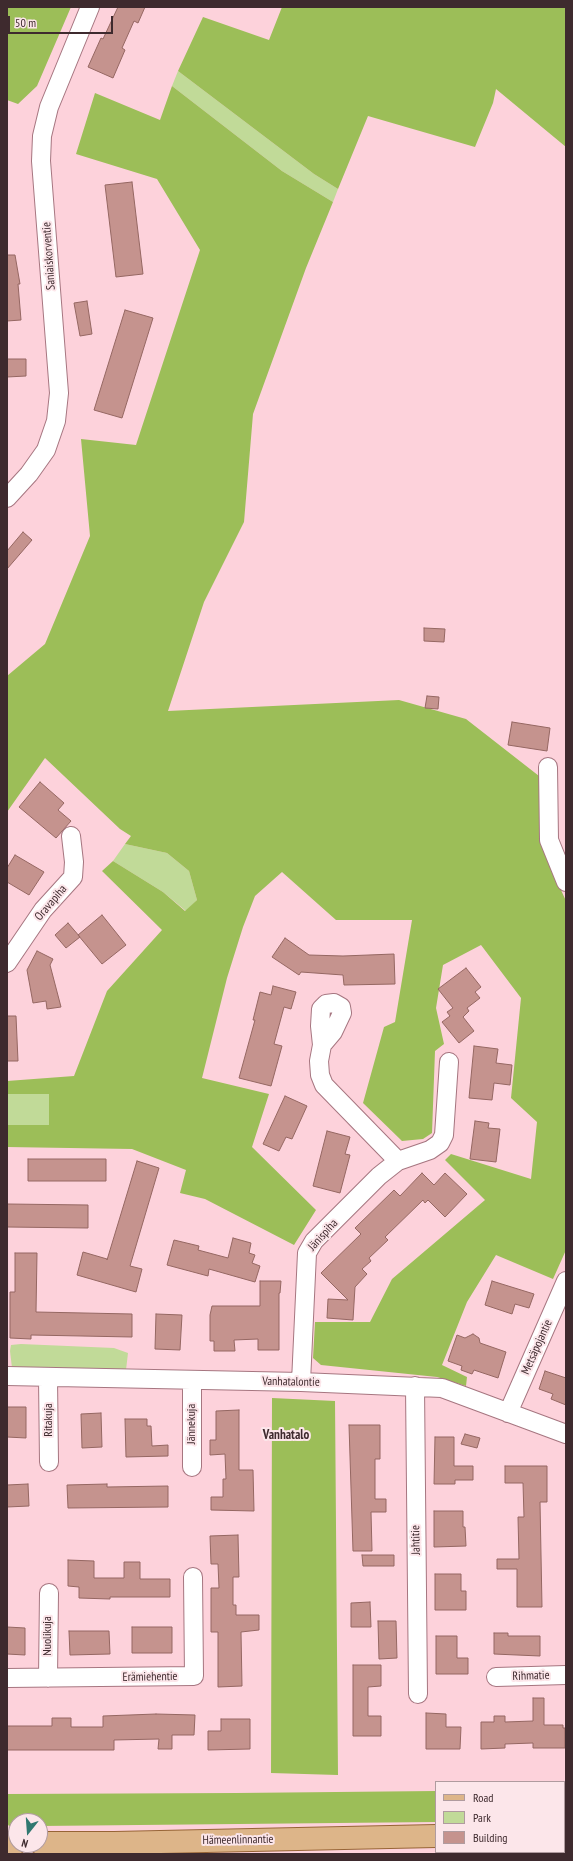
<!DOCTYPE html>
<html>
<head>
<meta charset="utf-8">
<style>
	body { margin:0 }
	#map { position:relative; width:573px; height:1861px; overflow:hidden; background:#fdd2db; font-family:"PT Sans Narrow",sans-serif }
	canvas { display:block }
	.frame { position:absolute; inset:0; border:8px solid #3e2a2e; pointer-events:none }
	.legend { position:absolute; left:435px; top:1781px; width:130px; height:72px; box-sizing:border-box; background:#fce6ea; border:1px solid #b09b9f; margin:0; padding:5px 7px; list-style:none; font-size:12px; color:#3e2a2e }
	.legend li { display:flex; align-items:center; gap:8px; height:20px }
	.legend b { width:20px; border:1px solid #b09b9f }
	.north { position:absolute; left:8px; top:1813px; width:40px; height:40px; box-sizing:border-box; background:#fce6ea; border:1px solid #b09b9f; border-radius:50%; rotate:197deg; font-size:11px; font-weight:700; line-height:16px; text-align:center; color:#3e2a2e }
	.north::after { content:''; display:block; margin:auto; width:14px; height:18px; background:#317870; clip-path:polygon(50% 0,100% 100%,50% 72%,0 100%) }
	.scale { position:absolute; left:8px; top:16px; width:105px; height:18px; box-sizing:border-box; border:2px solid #3e2a2e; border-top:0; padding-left:5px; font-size:12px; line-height:14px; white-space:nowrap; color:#3e2a2e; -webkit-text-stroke:3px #fce6ea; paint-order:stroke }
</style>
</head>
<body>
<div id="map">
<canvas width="573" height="1861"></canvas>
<div class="frame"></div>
<ul class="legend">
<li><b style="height:5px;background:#ddb589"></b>Road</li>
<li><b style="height:11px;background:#c1da98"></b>Park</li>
<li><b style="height:11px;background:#c5938e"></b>Building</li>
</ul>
<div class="north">N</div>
<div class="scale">50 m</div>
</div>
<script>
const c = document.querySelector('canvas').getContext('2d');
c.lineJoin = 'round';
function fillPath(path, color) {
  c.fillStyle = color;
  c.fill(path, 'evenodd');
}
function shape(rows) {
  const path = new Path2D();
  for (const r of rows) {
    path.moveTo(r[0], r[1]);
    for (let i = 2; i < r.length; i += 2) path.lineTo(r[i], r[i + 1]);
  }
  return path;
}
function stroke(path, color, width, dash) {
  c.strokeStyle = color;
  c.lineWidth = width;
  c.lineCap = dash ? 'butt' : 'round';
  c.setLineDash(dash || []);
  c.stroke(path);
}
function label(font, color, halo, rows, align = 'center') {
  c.font = font + ' "PT Sans Narrow",sans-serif';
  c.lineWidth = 4;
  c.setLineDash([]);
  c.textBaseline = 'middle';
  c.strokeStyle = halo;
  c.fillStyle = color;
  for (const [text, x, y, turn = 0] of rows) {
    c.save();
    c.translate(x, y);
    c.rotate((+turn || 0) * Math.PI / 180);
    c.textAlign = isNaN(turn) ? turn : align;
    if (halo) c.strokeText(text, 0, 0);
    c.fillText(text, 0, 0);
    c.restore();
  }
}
fillPath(shape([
	[178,71,314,174,338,189,333,202,282,171,172,86],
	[125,844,167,853,189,871,197,900,186,911,163,892,113,861],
	[7,1094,49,1094,49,1126,7,1125],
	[21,1344,114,1348,128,1353,126,1370,12,1368,10,1351,11,1345]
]), '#c1da98');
fillPath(shape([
	[7,7,71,7,37,86,18,104,7,100],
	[282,7,566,7,566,147,496,89,493,103,475,147,368,116,338,189,314,174,178,71,203,17,269,40],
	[172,86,282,171,333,202,306,268,253,414,244,522,204,602,168,711,399,700,466,719,539,776,546,857,566,901,566,1250,553,1279,496,1255,467,1302,442,1365,467,1377,466,1386,437,1377,321,1365,313,1358,315,1322,370,1322,392,1279,485,1200,445,1160,451,1154,531,1179,537,1122,511,1098,521,998,481,945,443,965,436,1008,444,1044,435,1051,432,1133,423,1139,402,1141,363,1103,384,1027,395,1022,412,920,336,920,282,872,255,896,243,927,227,978,202,1078,269,1094,252,1147,316,1210,294,1245,205,1199,180,1193,186,1170,132,1149,7,1147,7,1125,49,1125,49,1094,7,1094,7,1081,74,1076,107,991,162,930,102,871,113,861,163,892,185,911,197,900,189,871,167,853,125,844,131,836,120,829,45,758,7,812,7,676,45,644,90,536,81,439,136,445,200,250,157,179,76,154,95,93,160,120],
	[272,1398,335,1401,338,1775,271,1773],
	[564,1787,566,1787,566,1820,564,1820],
	[436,1791,436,1822,40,1826,40,1821,16,1821,16,1826,9,1826,7,1823,7,1794,236,1793]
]), '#9cbe58');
const building = shape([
	[118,7,145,7,138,23,134,21,122,48,125,50,113,78,88,67,101,38,103,39,118,7],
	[132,182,143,274,116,277,105,185,132,182],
	[7,255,15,255,20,284,18,284,21,320,7,321,7,255],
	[87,301,92,334,80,336,74,303,87,301],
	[125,310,153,318,122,418,94,410,125,310],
	[7,359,26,359,26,376,7,377,7,359],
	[23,532,32,540,7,569,7,551,23,532],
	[424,628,445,629,444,642,424,641,424,628],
	[427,696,439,697,438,709,425,708,427,696],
	[512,722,550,728,547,751,508,745,512,722],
	[40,782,64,803,58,810,71,821,56,838,19,807,40,782],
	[15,855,44,872,29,895,7,882,7,868,15,855],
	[102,915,126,945,102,964,78,935,102,915],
	[68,923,80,937,66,948,55,935,68,923],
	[285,938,309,955,343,956,394,954,395,984,344,985,343,975,301,972,299,975,272,957,285,938],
	[37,951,53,959,50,965,61,1007,47,1009,46,1001,33,1003,27,970,37,951],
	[466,968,481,987,475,992,480,998,467,1008,469,1011,463,1017,474,1031,459,1043,442,1022,450,1016,447,1012,453,1008,438,989,466,968],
	[273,986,296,992,291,1009,284,1007,274,1044,282,1046,271,1086,239,1078,255,1020,253,1020,260,992,271,995,273,986],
	[7,1016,16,1016,18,1061,7,1061,7,1016],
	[474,1046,498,1049,496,1063,512,1065,510,1085,494,1083,492,1100,469,1098,474,1046],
	[285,1096,307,1106,292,1139,286,1137,279,1151,263,1144,285,1096],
	[475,1121,489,1123,488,1128,500,1129,496,1162,470,1159,475,1121],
	[327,1131,350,1137,345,1154,350,1155,340,1193,313,1186,327,1131],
	[28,1159,106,1159,106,1181,28,1181,28,1159],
	[137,1161,159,1168,130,1266,142,1269,136,1292,77,1275,83,1252,107,1259,107,1260,137,1161],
	[422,1173,434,1185,445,1173,467,1194,445,1217,428,1200,425,1203,423,1200,385,1237,388,1240,369,1258,371,1261,362,1269,367,1274,355,1287,353,1320,327,1318,328,1299,348,1300,321,1273,361,1234,355,1228,394,1190,400,1196,422,1173],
	[7,1204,88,1205,88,1228,7,1227,7,1204],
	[233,1238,251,1243,249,1253,255,1255,252,1263,260,1266,255,1282,209,1269,208,1276,167,1265,174,1240,199,1246,198,1250,228,1258,233,1238],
	[15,1253,37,1253,36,1312,132,1314,132,1337,31,1335,31,1339,10,1338,10,1292,15,1292,15,1253],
	[260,1281,281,1281,280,1293,279,1293,279,1350,258,1350,258,1339,234,1340,235,1351,214,1351,214,1341,210,1341,210,1315,212,1306,260,1306,260,1281],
	[492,1281,534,1294,529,1308,515,1304,512,1314,485,1305,492,1281],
	[156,1314,182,1315,180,1350,155,1349,156,1314],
	[473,1334,479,1338,480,1343,506,1352,498,1378,474,1370,472,1374,461,1370,462,1366,448,1361,457,1335,465,1338,473,1334],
	[545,1371,566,1378,566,1405,551,1399,553,1394,539,1389,545,1371],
	[7,1407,26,1407,26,1438,7,1437,7,1407],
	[239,1410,239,1470,253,1470,254,1511,211,1510,211,1497,223,1497,223,1479,226,1479,225,1454,210,1455,210,1440,216,1440,216,1411,239,1410],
	[101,1413,102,1447,82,1448,81,1414,101,1413],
	[125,1419,147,1419,147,1426,151,1426,152,1446,168,1445,168,1456,126,1457,125,1419],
	[349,1425,380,1425,380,1459,375,1459,375,1499,386,1499,386,1512,371,1512,372,1551,353,1551,349,1425],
	[465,1434,480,1438,477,1448,461,1444,465,1434],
	[435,1437,454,1437,454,1466,473,1466,473,1480,455,1480,455,1484,434,1484,435,1437],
	[505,1466,547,1466,547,1502,540,1502,542,1607,517,1607,517,1569,497,1569,497,1559,519,1559,518,1517,524,1517,523,1483,505,1483,505,1466],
	[28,1484,29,1506,7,1507,7,1485,28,1484],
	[107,1484,107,1487,168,1486,168,1507,68,1508,67,1485,107,1484],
	[434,1511,463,1511,463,1527,465,1527,466,1546,434,1547,434,1511],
	[238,1535,239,1577,233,1577,233,1605,236,1605,236,1615,259,1615,259,1630,241,1632,242,1686,218,1687,218,1632,211,1632,211,1588,219,1588,218,1564,211,1564,210,1536,238,1535],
	[362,1555,394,1555,394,1566,363,1566,362,1555],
	[68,1560,94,1561,94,1578,124,1578,124,1562,140,1562,140,1579,170,1579,170,1597,110,1597,110,1599,79,1598,79,1587,68,1586,68,1560],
	[435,1574,461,1574,461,1591,466,1591,466,1610,435,1610,435,1574],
	[370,1602,371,1627,351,1627,351,1603,370,1602],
	[378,1621,396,1621,397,1658,379,1659,378,1621],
	[7,1627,25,1628,25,1655,7,1654,7,1627],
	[132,1627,172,1627,172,1653,132,1653,132,1627],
	[69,1631,109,1631,110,1654,70,1655,69,1631],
	[494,1633,508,1633,508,1636,540,1636,540,1656,494,1654,494,1633],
	[436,1636,457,1636,457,1658,468,1658,468,1674,436,1674,436,1636],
	[353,1665,381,1665,381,1686,368,1687,368,1716,381,1716,381,1736,353,1736,353,1665],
	[533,1698,544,1698,544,1725,563,1725,563,1728,565,1728,565,1748,533,1748,533,1743,505,1744,505,1748,481,1749,481,1722,494,1722,494,1716,505,1716,505,1722,533,1721,533,1698],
	[426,1713,446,1714,446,1727,461,1727,460,1749,426,1749,426,1713],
	[156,1714,195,1715,194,1735,172,1735,172,1749,158,1749,159,1739,114,1740,114,1750,7,1750,7,1726,52,1726,52,1718,71,1718,71,1727,103,1727,103,1716,156,1714],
	[221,1719,250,1719,250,1749,208,1750,208,1731,221,1731,221,1719]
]);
fillPath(building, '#c5938e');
stroke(building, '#956762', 1);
const minor = shape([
	[7,498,29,474,46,450,56,421,59,393,41,161,42,136,49,107,90,7],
	[548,767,549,840,566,882],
	[7,963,43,910,73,877,74,862,71,836],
	[322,1045,333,1032,342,1013,341,1007,334,1003,326,1004,321,1009,320,1026,322,1045,319,1061,320,1075,324,1085,398,1161],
	[7,1376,301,1382,442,1388,566,1434],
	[48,1378,49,1462],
	[301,1382,307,1253,314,1241,379,1176,398,1161,430,1150,440,1143,444,1135,449,1062],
	[415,1386,418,1694],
	[508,1413,566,1281],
	[192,1467,192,1380],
	[496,1677,566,1675],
	[7,1678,194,1676,193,1577],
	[48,1678,49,1593]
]);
const major = shape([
	[564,1833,566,1833],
	[7,1843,16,1843],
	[40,1843,114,1843,436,1836]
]);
stroke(minor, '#a67680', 20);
stroke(major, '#976436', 24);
stroke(minor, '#fff', 18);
stroke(major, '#ddb589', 22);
label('12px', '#3e2a2e', '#fce6ea', [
	["Saniaiskorventie",49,256,-94],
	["Oravapiha",51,903,-50],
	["Jänispiha",323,1235,-48],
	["Metsäpojantie",537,1347,-66],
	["Vanhatalontie",291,1382,1],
	["Ritakuja",49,1420,-90],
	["Jännekuja",192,1424,-90],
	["Jahtitie",416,1540,-91],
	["Nuolikuja",48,1636,-90],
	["Rihmatie",531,1676,-2],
	["Erämiehentie",150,1677,-1],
	["Hämeenlinnantie",238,1840,-1]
]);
label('bold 13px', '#3e2a2e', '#fce6ea', [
	["Vanhatalo",286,1435]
]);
</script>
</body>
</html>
